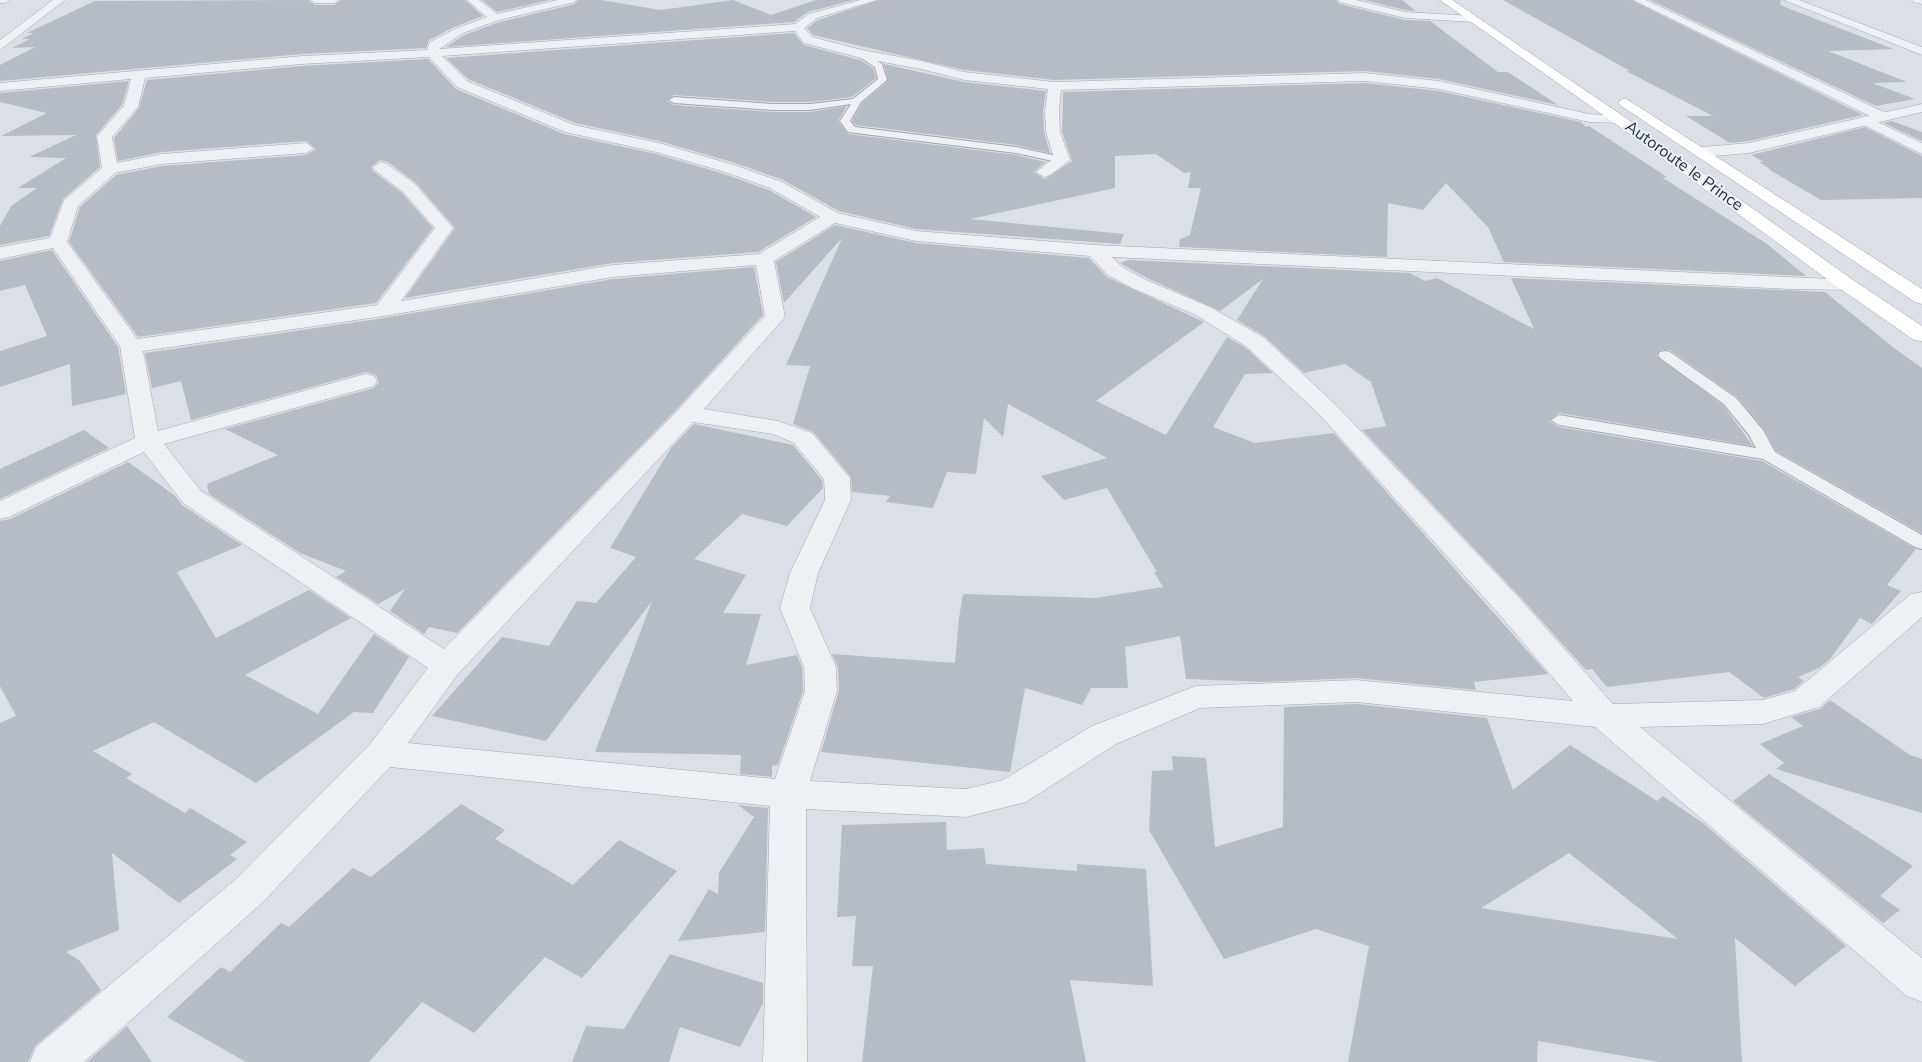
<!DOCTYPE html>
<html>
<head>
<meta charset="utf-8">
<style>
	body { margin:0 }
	canvas { display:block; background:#dcdfe5 }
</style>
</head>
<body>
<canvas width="1922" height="1062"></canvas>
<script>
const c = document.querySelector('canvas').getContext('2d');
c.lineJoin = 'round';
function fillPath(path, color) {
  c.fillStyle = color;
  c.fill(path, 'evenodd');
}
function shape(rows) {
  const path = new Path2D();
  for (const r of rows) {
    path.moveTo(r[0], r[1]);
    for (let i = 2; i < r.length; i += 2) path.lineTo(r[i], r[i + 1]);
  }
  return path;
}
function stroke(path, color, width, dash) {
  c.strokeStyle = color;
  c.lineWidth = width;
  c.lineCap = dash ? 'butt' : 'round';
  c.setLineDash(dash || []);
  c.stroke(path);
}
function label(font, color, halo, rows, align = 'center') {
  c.font = font + ' Mulish,sans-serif';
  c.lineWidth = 4.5;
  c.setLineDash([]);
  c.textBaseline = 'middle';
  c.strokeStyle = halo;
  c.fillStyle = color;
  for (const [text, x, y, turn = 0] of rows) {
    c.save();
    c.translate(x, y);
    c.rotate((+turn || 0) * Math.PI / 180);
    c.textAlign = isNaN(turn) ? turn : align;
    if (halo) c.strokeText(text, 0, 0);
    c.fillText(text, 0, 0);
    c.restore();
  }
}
fillPath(shape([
	[308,0,315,5,334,5,341,0,465,0,483,16,454,27,429,40,426,48,302,54,0,81,0,65,35,47,12,48,30,39,21,39,34,33,27,33,95,1],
	[482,0,550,0,497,12],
	[578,0,601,0,661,10,733,0,771,15,816,0,853,0,808,12,794,22,446,47,464,35,500,22,575,4],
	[879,0,1336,0,1339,4,1405,20,1430,21,1498,72,1508,72,1558,105,1439,79,1365,71,1055,80,964,70,813,35,807,28,818,20],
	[1364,0,1402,0,1416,11,1405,10],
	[1503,0,1631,0,1863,115,1749,141,1730,143,1686,116,1713,116,1626,71,1630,71],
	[1650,0,1781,0,1780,5,1893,49,1828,51,1907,82,1872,83,1915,99,1876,106],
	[794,33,804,45,860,60,873,68,876,78,852,97,810,102,773,102,674,95,667,101,674,105,773,112,810,112,847,106,838,121,848,134,1016,155,1046,162,1034,172,1045,179,1072,161,1062,132,1063,92,1365,83,1439,91,1581,122,1586,127,1589,126,1667,177,1663,178,1767,244,1806,276,1504,262,1488,227,1446,183,1423,210,1388,203,1387,257,1179,247,1180,239,1190,235,1201,188,1188,188,1191,172,1184,173,1156,154,1115,156,1115,188,970,219,1124,234,1120,244,916,229,839,211,783,180,735,163,659,141,575,123,468,79,446,58],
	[428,59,456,89,564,134,656,154,721,173,769,190,816,217,758,252,613,263,405,298,455,228,416,183,388,162,380,160,371,167,373,171,402,193,433,228,376,303,138,337,69,242,80,207,116,175,162,166,306,155,316,149,306,141,162,152,118,161,114,138,139,108,147,80,302,66],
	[884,64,964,82,1046,91,1043,111,1044,132,1050,153,1016,145,856,125,852,121,862,103,888,81],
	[129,81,122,105,96,135,100,167,63,199,49,236,0,245,0,226,11,206,37,188,18,188,66,158,29,157,76,135,1,136,47,113,0,102,0,93],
	[1892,121,1922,132,1922,141,1884,123],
	[1865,127,1922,156,1922,198,1821,200,1768,169,1770,169,1759,162,1764,162,1751,155],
	[835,225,916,243,1089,258,1107,277,1204,322,1096,401,1166,435,1227,337,1246,348,1273,373,1245,374,1213,427,1255,443,1334,433,1548,674,1474,682,1476,690,1356,678,1265,682,1186,679,1180,636,1125,647,1128,688,1091,688,1082,705,1025,688,1010,772,821,752,839,691,838,667,832,654,955,663,959,618,963,594,1096,598,1163,587,1154,572,1157,572,1107,488,1064,500,1041,476,1107,458,1008,404,1003,437,984,418,976,474,947,472,933,508,886,502,890,496,852,492,851,477,813,432,793,424,810,366,786,365,842,238,784,303,776,262],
	[52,250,118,347,126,394,72,406,70,364,0,387,0,351,47,336,25,285,0,291,0,261],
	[1128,260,1410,273,1425,281,1437,278,1534,329,1511,278,1825,292,1894,348,1922,368,1922,533,1776,451,1764,429,1737,397,1670,350,1660,350,1656,356,1723,405,1753,446,1559,413,1549,421,1559,427,1762,461,1916,549,1887,585,1901,591,1872,624,1860,618,1830,659,1819,668,1798,677,1804,681,1794,689,1764,698,1729,672,1607,687,1592,669,1586,670,1522,599,1362,430,1386,426,1371,382,1345,364,1304,373,1264,336,1237,320,1263,279,1220,311,1147,278,1120,263],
	[754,267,763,315,678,408,457,633,429,627,424,634,390,611,405,589,378,604,336,577,346,571,300,553,209,494,207,484,278,455,225,429,374,388,379,382,376,375,366,372,191,420,181,381,152,388,145,353,384,318,613,279],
	[694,424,793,445,822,480,823,488,787,526,742,514,694,559,746,575,723,613,761,614,746,665,797,655,802,667,803,691,778,765,772,766,772,777,740,774,741,755,595,752,652,601,546,741,432,716,502,637,549,646,577,601,596,603,636,557,610,548,671,448],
	[84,430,109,448,0,499,0,469],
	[128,462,174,495,182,505,242,545,177,572,216,638,309,590,351,618,245,675,318,714,374,634,409,657,373,713,354,712,256,783,154,722,93,751,132,774,126,778,185,813,190,808,247,842,230,855,237,859,179,903,112,853,119,930,66,952,80,961,101,990,35,1046,28,1062,0,1062,0,723,16,716,0,686,0,521,10,519],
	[1830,700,1910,755,1922,759,1922,813,1776,769,1784,763,1760,744,1803,726,1791,717,1820,709],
	[1356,704,1487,718,1513,790,1570,745,1657,801,1663,796,1703,823,1846,946,1795,986,1735,938,1742,1062,1659,1062,1538,1041,1537,1062,1348,1062,1369,946,1316,929,1224,959,1149,830,1152,771,1173,770,1172,756,1206,758,1215,847,1283,827,1284,707],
	[1569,853,1678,939,1481,908],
	[1769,774,1913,866,1880,896,1900,910,1883,923,1733,801],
	[461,804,505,830,495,839,573,885,619,840,677,871,582,978,545,957,474,1033,422,1002,369,1062,246,1062,167,1017,221,967,230,972,281,923,289,927,353,868,371,877],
	[738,805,768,808,765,932,678,941,709,889,718,894,719,873,754,817],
	[946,822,947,850,984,848,986,864,1077,871,1077,864,1146,869,1153,986,1070,980,1086,1062,862,1062,873,966,852,966,856,916,837,917,842,825],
	[670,954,763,983,763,1003,740,1047,680,1027,669,1062,572,1062,586,1026,624,1029],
	[127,1026,152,1062,87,1062]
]), '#b7bbc4');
const service = shape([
	[858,52,864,52,882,64,887,80,861,102,850,121,855,127,1016,147,1066,158,1067,160,1062,163,1016,153,848,132,840,121,851,104,810,110,773,110,674,103,669,100,674,97,773,104,810,104,853,99,878,79,875,67,858,56,858,52],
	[1665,351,1670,352,1736,398,1763,430,1775,452,1922,535,1922,549,1915,547,1763,459,1559,425,1551,420,1559,415,1756,448,1749,435,1724,404,1660,358,1658,355,1660,352,1665,351]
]);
const minor = shape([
	[0,0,10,0,5,3,0,3,0,0],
	[53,0,65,0,0,50,0,40,53,0],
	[310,0,339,0,334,3,315,3,310,0],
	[467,0,479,0,497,14,558,0,576,0,575,2,499,20,463,33,439,49,795,24,809,14,860,0,877,0,817,18,804,28,812,37,862,50,922,61,964,72,1055,82,1365,73,1439,81,1589,114,1623,116,1625,119,1623,122,1618,123,1589,122,1439,89,1365,81,1061,90,1059,111,1060,132,1070,160,1050,175,1044,177,1036,172,1054,158,1046,132,1045,111,1048,89,964,80,921,69,861,58,804,43,795,31,442,56,467,81,574,125,659,143,734,165,782,182,838,213,916,231,1095,245,1853,280,1856,284,1853,288,1846,290,1790,289,1112,257,1122,267,1146,280,1210,307,1263,337,1335,404,1521,600,1613,704,1763,700,1795,691,1911,594,1922,592,1922,617,1819,707,1763,724,1640,727,1922,958,1922,1002,1907,996,1595,727,1356,702,1200,708,1116,744,1026,802,966,817,806,809,807,1062,763,1062,770,806,390,767,264,901,84,1062,30,1062,36,1047,236,879,370,744,428,668,183,503,144,452,9,517,0,519,0,501,135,438,120,346,53,248,0,259,0,247,50,238,64,200,102,168,97,136,124,106,131,79,0,91,0,83,302,56,427,50,430,42,455,29,487,17,467,0],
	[429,57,457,87,565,132,656,152,722,171,770,188,820,217,759,254,613,265,401,301,453,228,415,184,387,164,381,162,373,167,375,170,403,192,435,228,377,305,137,339,67,242,78,206,115,173,162,164,306,153,314,148,306,143,162,154,117,163,112,137,138,107,145,78,302,64,429,57],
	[835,223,916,241,1090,256,1108,275,1132,288,1196,315,1247,347,1319,414,1499,614,1573,701,1356,680,1196,686,1092,726,1003,780,966,789,810,781,837,691,836,667,810,608,818,573,851,500,850,478,812,433,778,421,704,409,785,317,774,261,835,223],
	[756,265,765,316,679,409,444,649,201,491,164,444,374,386,377,381,374,376,366,374,358,376,158,431,143,351,384,316,613,277,756,265],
	[693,422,773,434,794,443,824,479,825,500,790,573,780,608,804,667,805,691,775,779,408,743,458,674,693,422],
	[1338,0,1356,0,1405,12,1473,16,1479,19,1473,22,1405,18,1339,2,1338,0],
	[1633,0,1646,0,1886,113,1888,116,1886,119,1876,119,1633,0],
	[1784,0,1799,0,1922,47,1922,55,1784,0],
	[1912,0,1922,0,1922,4,1913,2,1912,0],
	[1865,116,1922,143,1922,154,1860,123,1858,120,1865,116]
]);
const tertiary = shape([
	[1922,104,1922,112,1749,153,1702,157,1694,152,1702,147,1749,143,1922,104]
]);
const primary = shape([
	[1440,0,1452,0,1623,116,1853,280,1922,326,1922,341,1914,340,1839,288,1613,122,1440,0],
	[1625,98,1922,289,1922,304,1915,302,1620,105,1618,102,1625,98]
]);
stroke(service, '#a2a6ae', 2);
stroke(minor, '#a2a6ae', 1);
stroke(tertiary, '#a2a6ae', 1);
stroke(primary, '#9da3af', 1);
fillPath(service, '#eef0f3');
fillPath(minor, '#eef0f3');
fillPath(tertiary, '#eef0f3');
fillPath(primary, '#fff');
label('16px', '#282d39', '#ebeef3', [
	["Autoroute le Prince",1684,166,36]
]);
</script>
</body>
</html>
